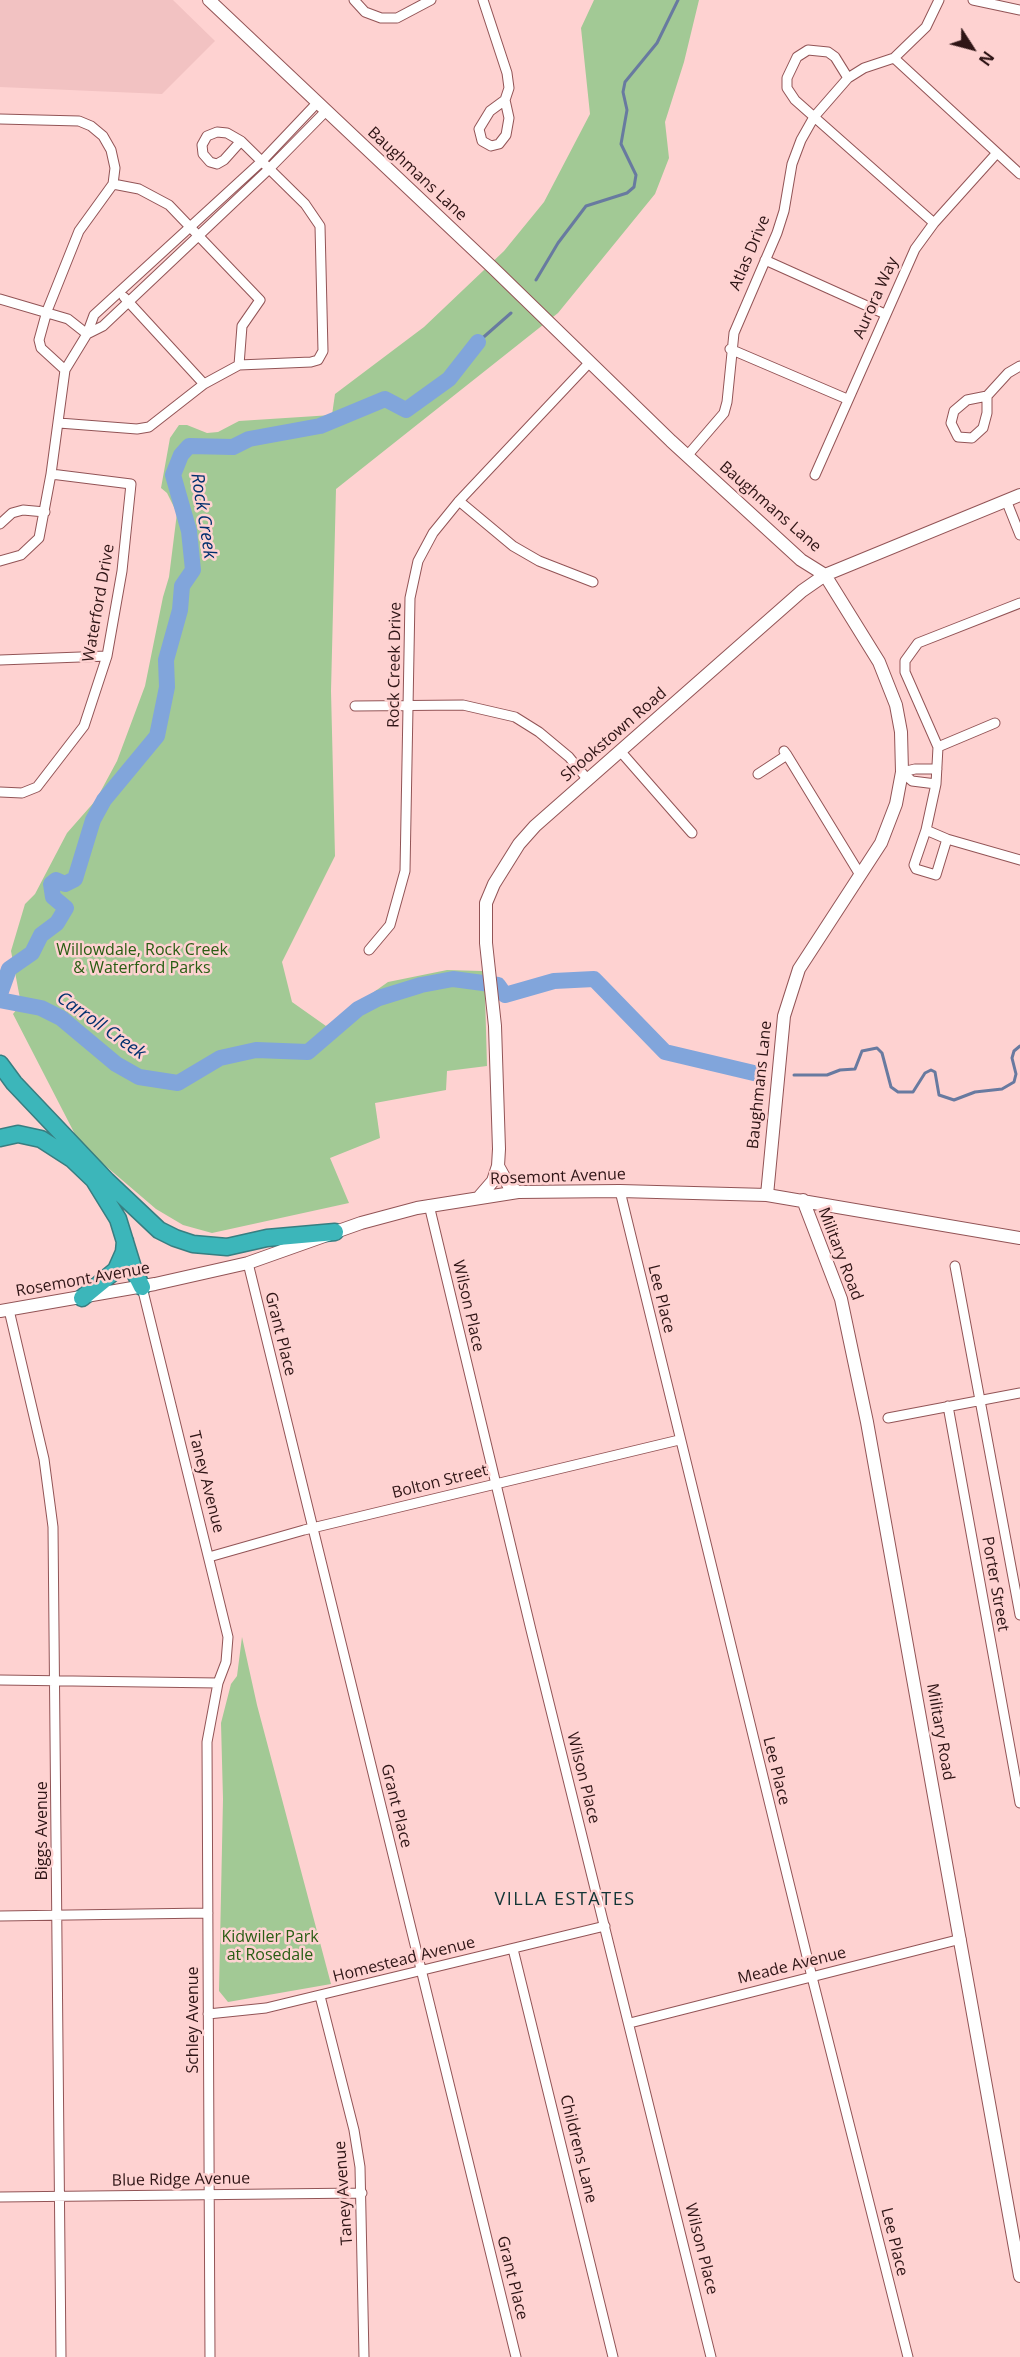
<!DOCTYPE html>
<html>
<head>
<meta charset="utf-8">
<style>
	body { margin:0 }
	#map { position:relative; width:1020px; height:2357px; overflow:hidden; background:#fed2d1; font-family:"Open Sans",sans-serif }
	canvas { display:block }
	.north { position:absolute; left:942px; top:18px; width:60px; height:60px; -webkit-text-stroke:4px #fed2d1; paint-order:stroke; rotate:126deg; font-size:16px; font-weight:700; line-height:24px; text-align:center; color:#2f1516 }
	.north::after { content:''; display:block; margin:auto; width:21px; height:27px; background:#2f1516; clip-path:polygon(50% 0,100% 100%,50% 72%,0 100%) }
</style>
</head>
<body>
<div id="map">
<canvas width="1020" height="2357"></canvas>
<div class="north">N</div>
</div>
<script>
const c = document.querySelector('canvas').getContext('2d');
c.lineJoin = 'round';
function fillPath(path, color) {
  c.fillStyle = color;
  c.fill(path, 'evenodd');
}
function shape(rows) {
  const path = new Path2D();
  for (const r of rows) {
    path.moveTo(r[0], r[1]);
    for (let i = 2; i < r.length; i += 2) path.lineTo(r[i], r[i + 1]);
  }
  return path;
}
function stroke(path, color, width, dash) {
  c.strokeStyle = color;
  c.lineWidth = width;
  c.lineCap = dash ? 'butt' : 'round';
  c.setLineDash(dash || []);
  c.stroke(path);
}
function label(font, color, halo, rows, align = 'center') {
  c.font = font + ' "Open Sans",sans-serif';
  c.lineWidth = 5;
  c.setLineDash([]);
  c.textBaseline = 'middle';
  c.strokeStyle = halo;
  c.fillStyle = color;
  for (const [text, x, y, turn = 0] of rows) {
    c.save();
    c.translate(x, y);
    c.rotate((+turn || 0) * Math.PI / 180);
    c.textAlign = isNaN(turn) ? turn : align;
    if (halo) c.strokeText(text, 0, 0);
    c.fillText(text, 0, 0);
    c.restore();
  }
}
fillPath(shape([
	[0,0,173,0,215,41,162,94,0,87]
]), '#f2c2c2');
fillPath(shape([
	[594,0,699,0,684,62,665,122,669,158,655,194,558,313,336,489,331,691,335,856,282,962,292,1002,326,1026,388,982,447,970,482,971,490,976,496,1064,485,995,487,1066,447,1071,446,1090,375,1103,380,1138,330,1158,349,1203,212,1233,183,1225,156,1209,80,1144,13,1014,21,1004,11,951,25,904,35,894,67,833,96,800,117,761,145,686,163,597,169,577,177,513,167,493,161,488,170,438,179,425,187,425,207,433,218,432,239,421,332,415,335,394,424,327,504,251,544,202,590,114,581,28],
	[242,1637,257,1705,331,1984,228,2002,219,1991,223,1799,221,1723,231,1684,237,1676]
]), '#a2c995');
stroke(shape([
	[536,280,558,243,586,206,627,193,634,187,636,175,621,144,627,110,623,92,625,82,657,43,678,0],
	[478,342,511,313],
	[794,1075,827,1075,840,1070,855,1069,862,1051,877,1048,882,1053,891,1087,898,1092,913,1092,925,1073,931,1070,935,1072,939,1095,954,1100,975,1092,1002,1089,1014,1082,1016,1074,1012,1058,1014,1051,1020,1046]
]), '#687aa0', 3);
stroke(shape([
	[0,994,9,969,32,953,41,935,57,923,66,908,53,897,51,884,56,880,65,884,75,879,93,820,104,800,157,736,167,687,166,660,180,610,182,586,193,570,189,531,173,475,181,455,189,446,233,447,249,439,320,426,385,399,406,410,449,379,478,342],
	[0,1000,41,1008,61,1018,116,1064,139,1077,178,1083,220,1058,256,1050,308,1052,358,1009,379,998,421,985,453,979,498,985,505,995,554,981,594,979,665,1052,758,1074]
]), '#81a5db', 16);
const street = shape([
	[354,0,365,12,381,18,397,18,431,0],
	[483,0,507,73,509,88,505,100,509,118,506,135,499,144,491,146,482,141,479,129,490,111,505,100],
	[973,0,1020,10],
	[894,58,1020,174],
	[894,58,926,27,939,0],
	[848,78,835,57,828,52,808,50,797,57,787,78,787,88,795,100,934,223],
	[0,119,79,121,91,126,103,136,111,150,115,168,113,184,79,231,47,311,39,340,41,348,65,370],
	[113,184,139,189,169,205,260,300,242,326,239,365],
	[765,260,885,314],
	[124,297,204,384],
	[0,299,68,319,87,334],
	[87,334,103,326,268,170,326,111],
	[730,349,847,399],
	[987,396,987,413,983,428,972,438,958,437,951,423,954,411,967,400,987,396,1008,373,1020,366],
	[59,423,137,429,149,427,204,384,239,365,311,362,318,360,323,351,320,226,305,204,241,141,227,133,217,132,207,136,202,145,203,154,210,162,217,164,224,160,241,141],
	[687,456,724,413,727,402,734,333,777,233,784,211,792,164,801,140,814,117,848,78,864,68,894,58],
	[815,475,915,249,934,223,996,154],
	[1006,500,1020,535],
	[459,501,513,546,539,561,593,582],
	[0,524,12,513,23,510,45,512],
	[0,561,21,555,39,538,51,474,65,370,87,334,94,315,261,162,317,103],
	[0,660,107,656],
	[355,706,463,705,515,717,539,732,569,757,588,780],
	[938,747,995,723],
	[621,752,692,833],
	[787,755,855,866,860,875,787,755,784,751,787,755],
	[902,772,912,781,936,784],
	[902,772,915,769,937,769],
	[758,774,787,755],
	[0,792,22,793,37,787,84,726,107,656,122,571,131,484,51,474],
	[926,830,947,839,1020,860],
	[947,839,936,875,916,869,914,865,926,830,936,784,938,747,905,672,905,661,918,643,1020,603],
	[369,950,390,925,405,871,410,598,418,561,433,533,459,501,589,363],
	[620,1191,812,1977,908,2357],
	[429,1205,531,1630,711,2357],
	[248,1263,516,2357],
	[955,1266,1020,1615],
	[142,1287,228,1637,226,1662,218,1683,207,1742,210,2357],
	[9,1310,44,1459,53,1527,61,2357],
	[948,1406,1020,1803],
	[888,1418,1020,1393],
	[209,1557,304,1530,679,1440],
	[0,1680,218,1683],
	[0,1916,208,1913],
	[513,1949,613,2357],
	[320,1996,354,2130,360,2167,364,2357],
	[208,2014,266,2008,605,1926],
	[630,2023,961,1939],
	[0,2197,362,2193]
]);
const secondary = shape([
	[209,0,493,268,671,441,801,560,825,575,879,662,896,705,901,732,902,772,896,804,881,843,799,969,784,1016,767,1195],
	[498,1166,509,1186,518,1192],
	[480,1196,493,1181,498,1166,499,1149,495,1026,486,943,486,903,494,884,519,844,535,826,802,591,825,575,1020,495],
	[803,1200,841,1299,867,1422,1020,2276],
	[0,1311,155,1284,248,1263,361,1223,417,1208,518,1192,620,1191,767,1195,1020,1238]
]);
const highway = shape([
	[0,1064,14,1083,107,1181,159,1230,175,1238,193,1244,227,1247,267,1238,335,1232],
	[0,1138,18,1134,41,1139,72,1159,94,1180,118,1219,134,1271,142,1287],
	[82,1298,116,1270,124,1252,125,1241]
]);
stroke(street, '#925456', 11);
stroke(secondary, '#925456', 14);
stroke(highway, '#377e81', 19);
stroke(street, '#fff', 9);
stroke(secondary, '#fff', 12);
stroke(highway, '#3cb6ba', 16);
label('16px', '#2f1516', '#fed2d1', [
	["Baughmans Lane",417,174,43],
	["Atlas Drive",750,253,-67],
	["Aurora Way",876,298,-66],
	["Baughmans Lane",770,507,41],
	["Waterford Drive",99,603,-80],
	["Rock Creek Drive",395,665,-89],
	["Shookstown Road",614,735,-41],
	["Baughmans Lane",760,1085,-84],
	["Rosemont Avenue",558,1177,-2],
	["Military Road",840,1254,69],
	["Rosemont Avenue",83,1280,-10],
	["Lee Place",661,1299,76],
	["Wilson Place",468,1306,77],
	["Grant Place",280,1334,76],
	["Taney Avenue",206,1482,76],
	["Bolton Street",440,1482,-14],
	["Porter Street",995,1584,80],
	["Military Road",940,1732,80],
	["Lee Place",776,1771,76],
	["Wilson Place",583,1778,76],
	["Grant Place",396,1806,76],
	["Biggs Avenue",42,1831,-90],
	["Homestead Avenue",404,1960,-14],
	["Meade Avenue",792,1966,-14],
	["Schley Avenue",193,2020,-90],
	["Childrens Lane",578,2149,76],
	["Blue Ridge Avenue",181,2180,-1],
	["Taney Avenue",344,2193,-94],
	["Lee Place",894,2242,76],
	["Wilson Place",701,2249,76],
	["Grant Place",512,2278,76]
]);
label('16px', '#295d13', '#fed2d1', [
	["Willowdale, Rock Creek",142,950],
	["& Waterford Parks",142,968],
	["Kidwiler Park",270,1937],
	["at Rosedale",270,1955]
]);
label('italic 18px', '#012f6e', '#fed2d1', [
	["Rock Creek",203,516,81],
	["Carroll Creek",101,1026,35]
]);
c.letterSpacing = '1.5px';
label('18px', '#123536', '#fed2d1', [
	["VILLA ESTATES",565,1900]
]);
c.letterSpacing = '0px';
</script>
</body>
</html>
